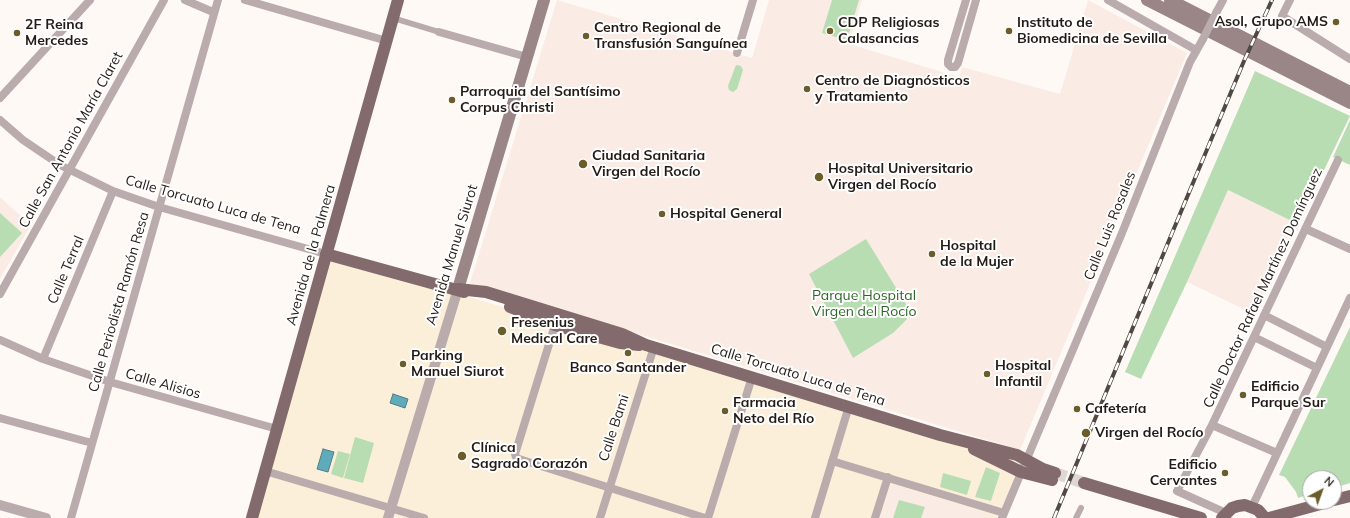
<!DOCTYPE html>
<html>
<head>
<meta charset="utf-8">
<style>
	body { margin:0 }
	#map { position:relative; width:1350px; height:518px; overflow:hidden; background:#fff9f6; font-family:Mulish,sans-serif }
	canvas { display:block }
	.north { position:absolute; left:1302px; top:470px; width:40px; height:40px; box-sizing:border-box; background:#fff; border:1px solid #a8a4a2; border-radius:50%; rotate:41deg; font-size:11px; font-weight:700; line-height:16px; text-align:center; color:#251b16 }
	.north::after { content:''; display:block; margin:auto; width:14px; height:18px; background:#6b5c29; clip-path:polygon(50% 0,100% 100%,50% 72%,0 100%) }
</style>
</head>
<body>
<div id="map">
<canvas width="1350" height="518"></canvas>
<div class="north">N</div>
</div>
<script>
const c = document.querySelector('canvas').getContext('2d');
c.lineJoin = 'round';
function fillPath(path, color) {
  c.fillStyle = color;
  c.fill(path, 'evenodd');
}
function shape(rows) {
  const path = new Path2D();
  for (const r of rows) {
    path.moveTo(r[0], r[1]);
    for (let i = 2; i < r.length; i += 2) path.lineTo(r[i], r[i + 1]);
  }
  return path;
}
function stroke(path, color, width, dash) {
  c.strokeStyle = color;
  c.lineWidth = width;
  c.lineCap = dash ? 'butt' : 'round';
  c.setLineDash(dash || []);
  c.stroke(path);
}
function label(font, color, halo, rows, align = 'center') {
  c.font = font + ' Mulish,sans-serif';
  c.lineWidth = 4;
  c.setLineDash([]);
  c.textBaseline = 'middle';
  c.strokeStyle = halo;
  c.fillStyle = color;
  for (const [text, x, y, turn = 0] of rows) {
    c.save();
    c.translate(x, y);
    c.rotate((+turn || 0) * Math.PI / 180);
    c.textAlign = isNaN(turn) ? turn : align;
    if (halo) c.strokeText(text, 0, 0);
    c.fillText(text, 0, 0);
    c.restore();
  }
}
fillPath(shape([
	[326,254,1025,464,1002,518,252,518]
]), '#fbefda');
fillPath(shape([
	[557,0,752,58,769,0,862,0,849,44,959,77,962,67,1060,94,1088,0,1187,53,1020,450,470,283],
	[1228,190,1298,224,1254,314,1187,282],
	[0,197,31,225,0,279],
	[895,485,989,514,987,518,880,518,889,487]
]), '#faebe4');
fillPath(shape([
	[832,0,859,0,847,40,822,33],
	[736,65,741,66,743,70,737,89,733,92,729,90,728,86],
	[1255,71,1350,116,1298,224,1228,190,1187,282,1141,379,1125,372],
	[1350,120,1350,165,1333,157],
	[0,213,22,233,0,257],
	[866,239,909,309,907,319,893,333,853,358,809,274],
	[1350,327,1350,483,1334,488,1334,478,1310,478,1310,494,1298,498,1296,492,1285,477,1279,475],
	[355,437,374,443,363,483,344,478],
	[338,451,350,454,343,478,331,474],
	[986,467,1000,473,991,501,975,497],
	[943,473,971,481,967,495,940,487],
	[899,500,925,507,921,518,893,518]
]), '#b9ddb3');
const water = shape([
	[393,394,408,399,405,408,390,403,393,394],
	[323,449,334,452,328,472,317,469,323,449]
]);
fillPath(water, '#5fabba');
stroke(water, '#4e8089', 1);
stroke(shape([
	[1055,473,1084,483]
]), '#ded8d4', 12, [12, 6]);
stroke(shape([
	[393,18,439,32],
	[1076,518,1081,508]
]), '#baabad', 6);
stroke(shape([
	[185,0,213,12],
	[245,0,387,41],
	[966,0,948,60,948,64,951,67,955,67,958,63,976,0],
	[1108,0,1196,50],
	[1290,0,1282,16,1350,59],
	[1216,13,1223,0],
	[439,32,527,57],
	[737,53,753,0],
	[0,98,90,0],
	[0,120,23,140,60,165,113,191,159,207,326,254],
	[1306,229,1350,249],
	[0,294,164,0],
	[1264,315,1327,347],
	[555,325,515,454,516,457,519,459,705,518],
	[1254,337,1317,368],
	[0,340,43,359,110,382,277,429],
	[43,359,113,191],
	[0,418,92,443],
	[1212,425,1277,453],
	[832,461,1004,513],
	[265,471,424,518],
	[1252,507,1350,298],
	[1226,513,1177,491,1212,425,1338,160],
	[71,518,218,0],
	[600,518,654,347],
	[708,518,752,377],
	[815,518,849,406],
	[875,518,888,477],
	[1002,518,1122,233,1190,62,1203,39]
]), '#baabad', 8);
stroke(shape([
	[0,505,46,518],
	[388,518,458,289]
]), '#baabad', 10);
stroke(shape([
	[1147,0,1350,103],
	[1170,0,1350,92],
	[458,289,544,0]
]), '#9a8587', 12);
stroke(shape([
	[326,254,464,292],
	[458,289,486,292,622,334,646,345,940,435,1017,455,1043,469,1055,473],
	[510,307,555,325,620,343,639,345],
	[974,449,1021,472,1052,480],
	[1084,483,1201,518],
	[1334,500,1350,496],
	[252,518,398,0],
	[1222,518,1232,508,1238,506,1245,505,1258,510,1265,518],
	[1269,518,1328,502]
]), '#836a6d', 12);
const rail = shape([
	[1054,518,1170,238,1244,61,1272,0]
]);
stroke(rail, '#514843', 4);
stroke(rail, '#fff', 2.5, [8]);
stroke(shape([
	[1203,39,1216,13]
]), '#baabad', 8);
for (const [x, y, r, color] of [
	[1336,22,4,"#6b5c29"],
	[830,31,4,"#6b5c29"],
	[1009,31,4,"#6b5c29"],
	[17,33,4,"#6b5c29"],
	[586,36,4,"#6b5c29"],
	[807,89,4,"#6b5c29"],
	[452,100,4,"#6b5c29"],
	[583,164,5,"#6b5c29"],
	[819,177,5,"#6b5c29"],
	[662,214,4,"#6b5c29"],
	[932,254,4,"#6b5c29"],
	[502,331,5,"#6b5c29"],
	[628,353,4,"#6b5c29"],
	[403,364,4,"#6b5c29"],
	[987,374,4,"#6b5c29"],
	[1243,395,4,"#6b5c29"],
	[1077,409,4,"#6b5c29"],
	[725,411,4,"#6b5c29"],
	[1086,433,5,"#6b5c29"],
	[462,456,5,"#6b5c29"],
	[1225,473,4,"#6b5c29"]
]) {
  const dot = new Path2D();
  dot.arc(x, y, r, 0, 2 * Math.PI);
  c.fillStyle = color;
  c.fill(dot);
  stroke(dot, '#fff', 1.5);
}
label('bold 14px', '#251b16', '#fff', [
	["Asol, Grupo AMS",1328,22,"right"],
	["CDP Religiosas",838,23],
	["Calasancias",838,39],
	["Instituto de",1017,23],
	["Biomedicina de Sevilla",1017,39],
	["2F Reina",25,25],
	["Mercedes",25,41],
	["Centro Regional de",594,28],
	["Transfusión Sanguínea",594,44],
	["Centro de Diagnósticos",815,81],
	["y Tratamiento",815,97],
	["Parroquia del Santísimo",460,92],
	["Corpus Christi",460,108],
	["Ciudad Sanitaria",592,156],
	["Virgen del Rocío",592,172],
	["Hospital Universitario",828,169],
	["Virgen del Rocío",828,185],
	["Hospital General",670,214],
	["Hospital",940,246],
	["de la Mujer",940,262],
	["Fresenius",511,323],
	["Medical Care",511,339],
	["Parking",411,356],
	["Manuel Siurot",411,372],
	["Hospital",995,366],
	["Infantil",995,382],
	["Banco Santander",628,368,"center"],
	["Edificio",1251,387],
	["Parque Sur",1251,403],
	["Farmacia",733,403],
	["Neto del Río",733,419],
	["Cafetería",1085,409],
	["Virgen del Rocío",1095,433],
	["Clínica",471,448],
	["Sagrado Corazón",471,464],
	["Edificio",1217,465,"right"],
	["Cervantes",1217,481,"right"]
], 'left');
label('14px', '#251b16', '#fff', [
	["Calle San Antonio María Claret",71,140,-61],
	["Calle Torcuato Luca de Tena",213,205,16],
	["Calle Luis Rosales",1110,226,-68],
	["Avenida de la Palmera",311,255,-74],
	["Avenida Manuel Siurot",452,255,-73],
	["Calle Terral",66,270,-67],
	["Calle Doctor Rafael Martínez Domínguez",1263,288,-65],
	["Calle Periodista Ramón Resa",119,302,-74],
	["Calle Torcuato Luca de Tena",798,375,17],
	["Calle Alisios",163,384,16],
	["Calle Bami",614,428,-72]
]);
label('14px', '#2f6529', '#fff', [
	["Parque Hospital",864,296],
	["Virgen del Rocío",864,312]
]);
</script>
</body>
</html>
